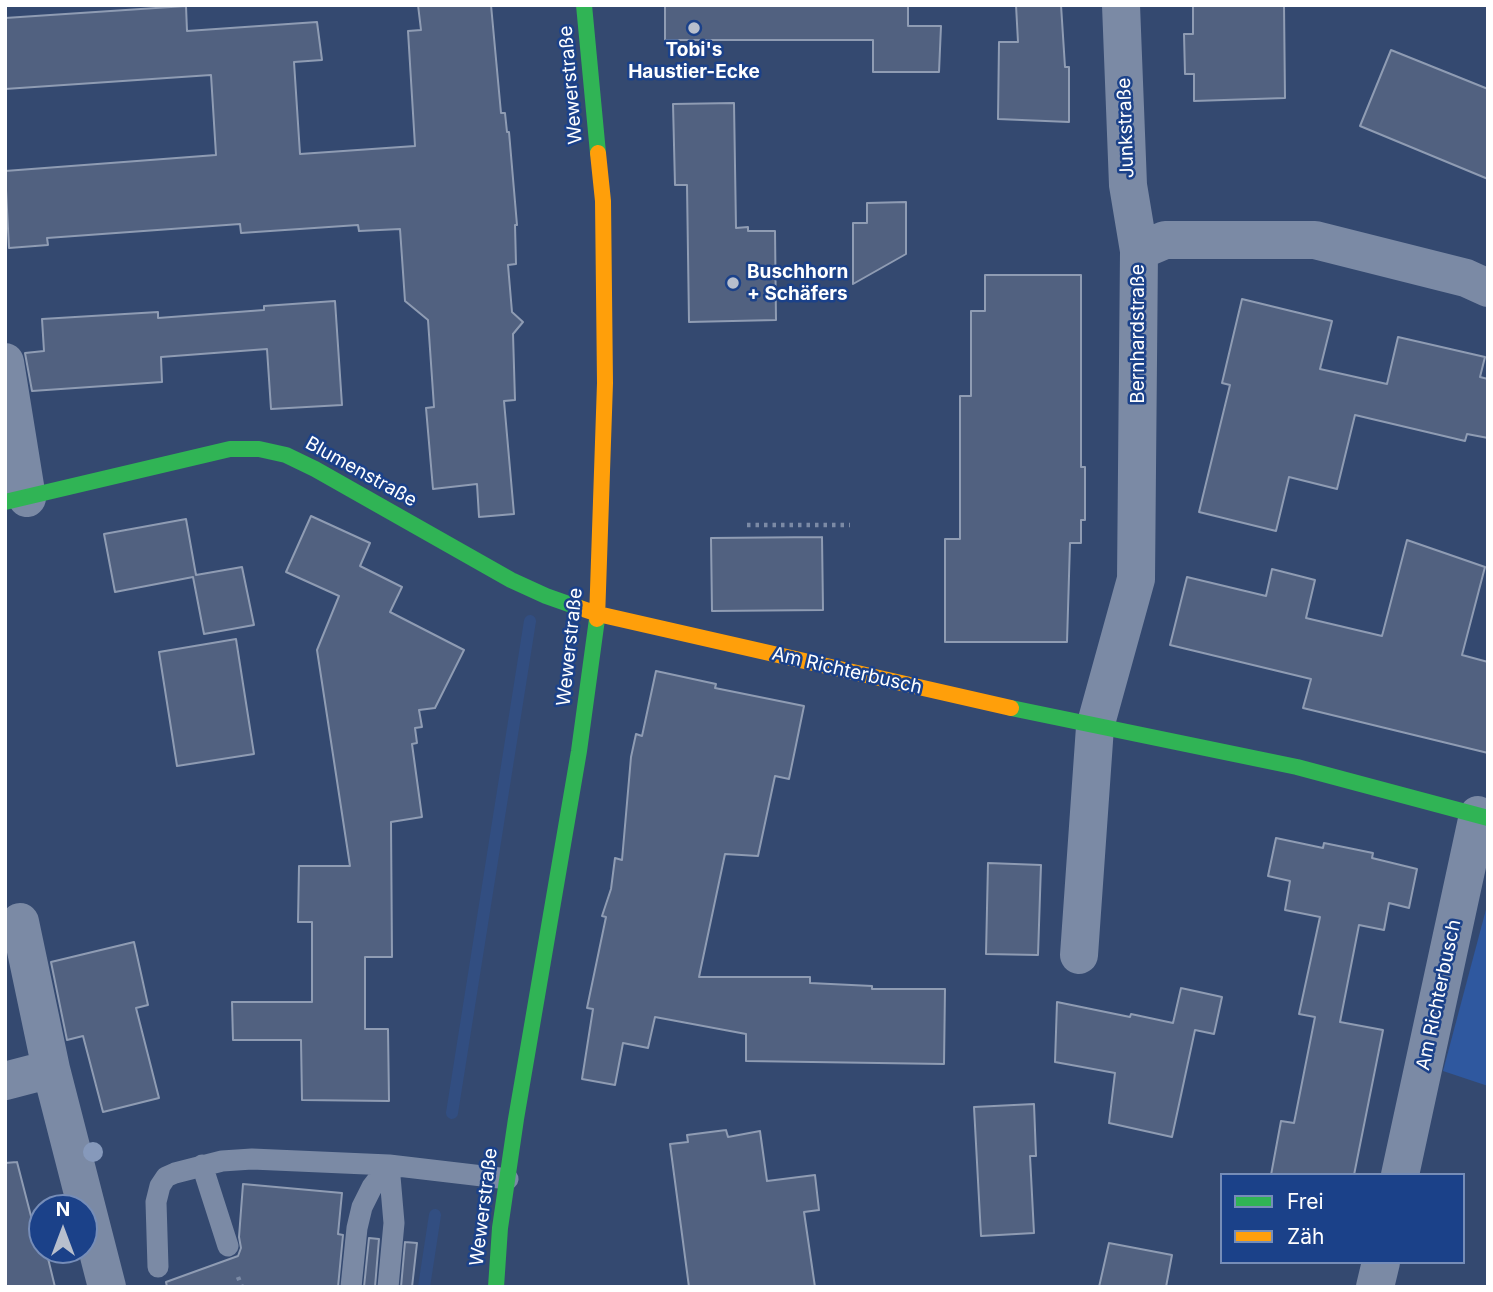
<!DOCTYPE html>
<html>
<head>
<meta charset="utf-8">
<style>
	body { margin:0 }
	#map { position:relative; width:1493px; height:1292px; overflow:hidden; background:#344970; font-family:Inter,sans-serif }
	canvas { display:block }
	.frame { position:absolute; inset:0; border:7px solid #fff; pointer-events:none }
	.legend { position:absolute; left:1220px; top:1173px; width:245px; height:91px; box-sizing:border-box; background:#1b4189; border:2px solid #768db8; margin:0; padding:9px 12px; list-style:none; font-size:21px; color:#fff }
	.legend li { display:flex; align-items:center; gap:14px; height:35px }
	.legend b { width:35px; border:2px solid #768db8 }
	.north { position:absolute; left:28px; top:1194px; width:70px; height:70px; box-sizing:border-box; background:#1b4189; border:2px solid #768db8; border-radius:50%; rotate:0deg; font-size:19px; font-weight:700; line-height:28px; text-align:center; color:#fff }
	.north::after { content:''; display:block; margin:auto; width:24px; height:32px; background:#b8bfcd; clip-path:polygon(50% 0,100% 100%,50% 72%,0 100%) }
</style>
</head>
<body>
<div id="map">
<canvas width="1493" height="1292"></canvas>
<div class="frame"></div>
<ul class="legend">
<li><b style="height:9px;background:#30b455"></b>Frei</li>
<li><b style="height:9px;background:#ff9f0a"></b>Zäh</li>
</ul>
<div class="north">N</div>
</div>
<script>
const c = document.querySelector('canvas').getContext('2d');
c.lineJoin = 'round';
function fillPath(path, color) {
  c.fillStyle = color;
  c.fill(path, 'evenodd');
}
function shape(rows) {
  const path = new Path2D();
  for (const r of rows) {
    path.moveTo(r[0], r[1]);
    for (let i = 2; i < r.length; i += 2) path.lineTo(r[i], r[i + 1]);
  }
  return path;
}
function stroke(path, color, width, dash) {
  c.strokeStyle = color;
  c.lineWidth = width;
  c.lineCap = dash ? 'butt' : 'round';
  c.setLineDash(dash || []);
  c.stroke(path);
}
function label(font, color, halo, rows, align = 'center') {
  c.font = font + ' Inter,sans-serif';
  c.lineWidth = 5;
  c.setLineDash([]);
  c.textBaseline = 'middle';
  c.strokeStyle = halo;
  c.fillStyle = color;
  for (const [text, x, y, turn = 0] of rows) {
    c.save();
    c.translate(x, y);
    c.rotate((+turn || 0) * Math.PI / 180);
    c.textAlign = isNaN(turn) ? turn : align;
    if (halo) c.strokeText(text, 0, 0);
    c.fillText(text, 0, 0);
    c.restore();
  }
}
fillPath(shape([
	[1488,902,1488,1086,1443,1071]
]), '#2f589f');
stroke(shape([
	[452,1113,530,621],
	[424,1287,435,1215]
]), '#324e81', 12);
const building = shape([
	[418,5,491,5,501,113,505,113,507,132,509,132,517,225,515,225,516,264,508,265,512,312,523,322,513,334,515,400,504,401,514,514,479,517,477,484,433,489,426,408,434,407,428,320,405,301,400,229,359,231,358,225,241,233,240,224,47,238,48,245,9,248,5,171,216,155,211,75,5,89,5,18,186,6,187,31,317,22,322,60,294,62,300,154,415,146,408,31,421,30,418,5],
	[665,5,908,5,908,26,941,26,939,72,873,72,873,40,665,40,665,5],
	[1016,5,1061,5,1065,67,1069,67,1069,122,998,119,999,42,1018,42,1016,5],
	[1193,5,1284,5,1285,98,1194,101,1194,74,1185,74,1184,34,1193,34,1193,5],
	[1391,50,1488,89,1488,179,1360,126,1391,50],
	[734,103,736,228,748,227,748,231,775,231,776,320,689,322,687,185,675,185,673,104,734,103],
	[906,202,906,254,853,284,853,223,867,223,867,203,906,202],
	[985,275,1081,275,1081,467,1085,467,1085,520,1081,520,1081,543,1070,543,1067,642,945,642,945,539,960,539,960,396,971,396,971,311,985,311,985,275],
	[1242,299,1332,321,1320,369,1387,384,1398,337,1485,357,1480,377,1488,379,1488,438,1467,434,1465,441,1355,415,1337,489,1289,477,1276,531,1199,512,1230,385,1222,383,1242,299],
	[335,301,342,405,271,409,267,349,161,357,162,382,32,391,25,353,44,351,42,319,158,312,158,318,264,310,264,306,335,301],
	[311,516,370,543,360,566,402,587,390,612,464,650,435,708,419,710,422,727,415,728,417,743,412,744,422,817,391,822,392,957,365,957,365,1029,388,1029,389,1101,302,1100,301,1040,233,1040,232,1002,312,1002,312,922,298,922,299,866,350,866,317,650,339,596,286,572,311,516],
	[186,519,196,575,242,567,254,625,204,634,193,577,115,592,104,534,186,519],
	[822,537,823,610,712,611,711,538,822,537],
	[1407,540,1485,567,1462,655,1488,662,1488,753,1303,708,1311,679,1170,645,1187,577,1266,596,1272,569,1315,580,1306,618,1382,636,1407,540],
	[236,639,254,754,177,766,159,652,236,639],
	[656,671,716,684,715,688,804,706,789,779,775,776,758,856,725,854,699,977,810,977,810,983,872,986,872,989,945,989,944,1064,746,1061,746,1034,655,1017,648,1048,623,1043,615,1085,582,1079,593,1009,587,1008,606,917,602,916,611,889,615,858,622,860,631,757,636,734,642,736,656,671],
	[1276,838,1323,848,1324,843,1373,853,1372,858,1417,869,1409,908,1389,903,1384,930,1359,925,1340,1022,1383,1030,1354,1175,1271,1175,1281,1121,1294,1123,1315,1017,1299,1014,1320,917,1285,910,1290,881,1268,876,1276,838],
	[988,863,1041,865,1038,955,986,954,988,863],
	[134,942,148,1005,136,1008,159,1098,103,1112,83,1036,67,1040,51,962,134,942],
	[1181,988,1222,997,1214,1034,1195,1030,1172,1137,1109,1123,1115,1073,1055,1062,1057,1002,1130,1017,1131,1014,1173,1023,1181,988],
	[1034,1104,1036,1156,1030,1156,1034,1233,981,1236,974,1107,1034,1104],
	[726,1130,728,1137,760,1131,767,1181,815,1175,819,1210,804,1212,815,1287,689,1287,670,1144,688,1142,687,1135,726,1130],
	[17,1162,39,1247,46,1250,55,1287,5,1287,5,1163,17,1162],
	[243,1184,342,1193,338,1234,343,1235,338,1287,167,1287,166,1282,238,1256,241,1248,239,1237,243,1184],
	[369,1238,379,1239,375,1287,364,1287,369,1238],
	[405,1242,417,1243,412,1287,401,1287,405,1242],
	[1109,1243,1172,1255,1166,1287,1099,1287,1109,1243]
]);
fillPath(building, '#516180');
stroke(building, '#8f9cb3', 2);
stroke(shape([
	[747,525,850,525],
	[238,1277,242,1287]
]), '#7b8aa5', 4.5, [3.5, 5]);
stroke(shape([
	[202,1165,228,1246],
	[158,1267,156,1202,160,1186,166,1177,175,1173,222,1161,252,1159,389,1165,394,1223,388,1287],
	[351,1287,357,1228,362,1207,372,1187,389,1165,508,1179]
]), '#7b8aa5', 21);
stroke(shape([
	[1139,251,1165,240,1315,240,1466,278,1488,288],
	[5,362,27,498],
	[20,922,51,1069,107,1287],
	[1079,955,1095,727,1136,579,1139,251,1128,185,1121,5],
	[5,1081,51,1069],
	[1400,1175,1478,815],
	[1375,1287,1381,1262]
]), '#7b8aa5', 38);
stroke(shape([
	[584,5,598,153],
	[5,502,230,449,259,449,286,455,315,469,511,580,546,596,580,608],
	[1011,708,1297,767,1488,818],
	[496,1287,500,1228,516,1119,579,751,597,619]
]), '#30b455', 16);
stroke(shape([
	[580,608,598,614,1011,708],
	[597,619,605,383,603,201,598,153]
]), '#ff9f0a', 16);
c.fillStyle = '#8699bb';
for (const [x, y] of [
	[93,1152]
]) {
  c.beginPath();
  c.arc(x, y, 10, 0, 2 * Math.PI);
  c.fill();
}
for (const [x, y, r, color] of [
	[694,28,7,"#b8bfcd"],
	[733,283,7,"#b8bfcd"]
]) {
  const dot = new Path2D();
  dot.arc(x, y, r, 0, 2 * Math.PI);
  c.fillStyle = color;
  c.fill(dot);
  stroke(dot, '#1b4189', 2.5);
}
label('bold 19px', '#fff', '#1b4189', [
	["Tobi's",694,50],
	["Haustier-Ecke",694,72],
	["Buschhorn",747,272,"left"],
	["+ Schäfers",747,294,"left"]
]);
label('19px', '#fff', '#1b4189', [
	["Wewerstraße",571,85,-95],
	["Junkstraße",1126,128,-92],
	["Bernhardstraße",1138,334,-90],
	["Blumenstraße",361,472,29],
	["Wewerstraße",570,647,-84],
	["Am Richterbusch",847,671,13],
	["Am Richterbusch",1439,995,-78],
	["Wewerstraße",484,1207,-83]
]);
</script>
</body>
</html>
